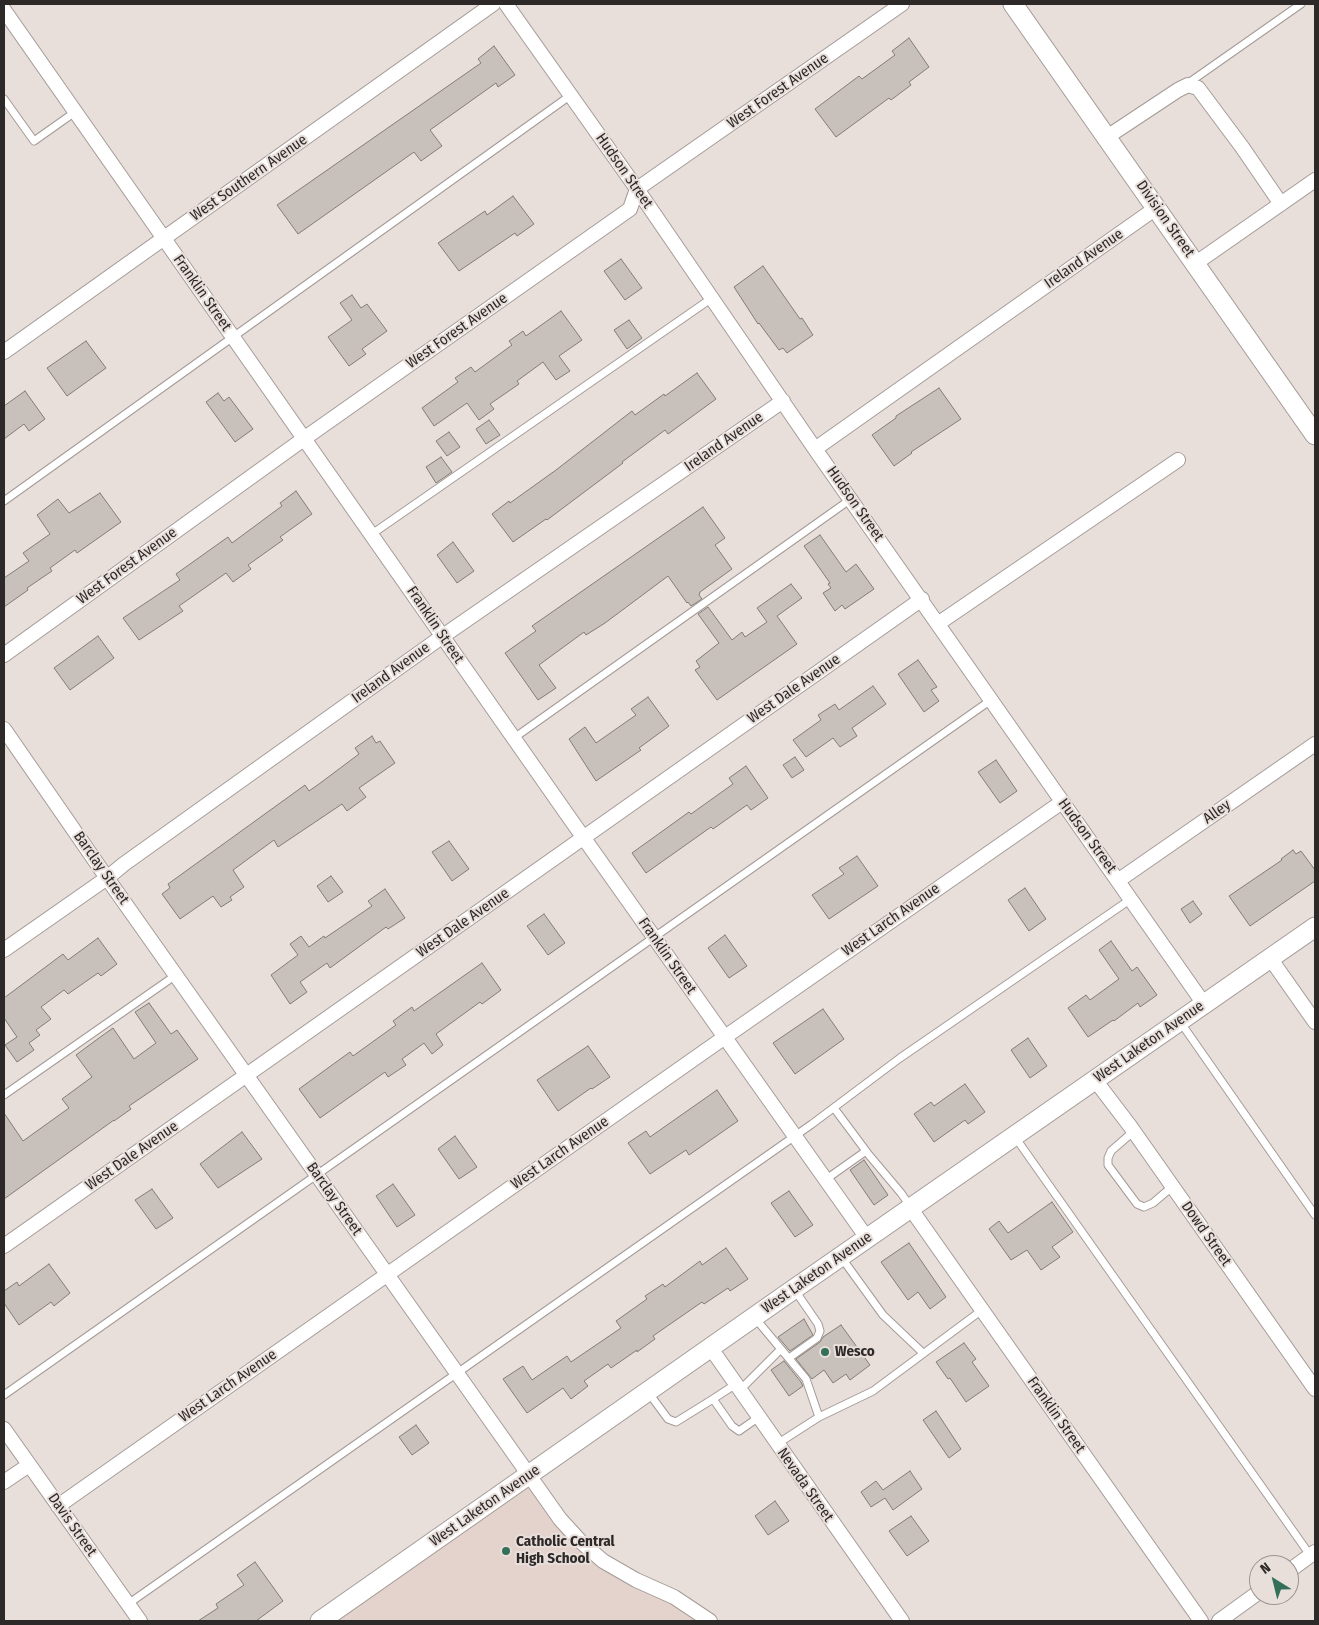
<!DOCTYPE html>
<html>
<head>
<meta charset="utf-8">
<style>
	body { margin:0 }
	#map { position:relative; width:1319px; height:1625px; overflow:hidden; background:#e8dfdb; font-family:"Fira Sans Condensed",sans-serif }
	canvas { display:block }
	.frame { position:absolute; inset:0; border:5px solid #2d2928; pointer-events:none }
	.north { position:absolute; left:1249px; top:1555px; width:50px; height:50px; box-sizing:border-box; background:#e8dfdb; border:1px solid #9d9693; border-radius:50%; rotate:324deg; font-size:14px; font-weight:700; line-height:20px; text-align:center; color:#2d2928 }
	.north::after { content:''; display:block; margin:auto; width:18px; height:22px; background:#346f59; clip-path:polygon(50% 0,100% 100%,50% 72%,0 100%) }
</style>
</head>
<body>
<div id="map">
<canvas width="1319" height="1625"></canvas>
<div class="frame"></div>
<div class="north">N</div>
</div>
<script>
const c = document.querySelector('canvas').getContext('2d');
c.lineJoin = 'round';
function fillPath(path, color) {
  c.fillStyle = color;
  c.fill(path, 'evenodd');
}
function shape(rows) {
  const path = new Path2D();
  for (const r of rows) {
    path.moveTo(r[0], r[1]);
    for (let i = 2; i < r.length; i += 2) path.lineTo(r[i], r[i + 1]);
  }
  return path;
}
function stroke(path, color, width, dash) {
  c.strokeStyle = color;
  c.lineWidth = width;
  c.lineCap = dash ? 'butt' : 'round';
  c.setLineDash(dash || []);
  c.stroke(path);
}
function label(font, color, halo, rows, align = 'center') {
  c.font = font + ' "Fira Sans Condensed",sans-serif';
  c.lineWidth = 4;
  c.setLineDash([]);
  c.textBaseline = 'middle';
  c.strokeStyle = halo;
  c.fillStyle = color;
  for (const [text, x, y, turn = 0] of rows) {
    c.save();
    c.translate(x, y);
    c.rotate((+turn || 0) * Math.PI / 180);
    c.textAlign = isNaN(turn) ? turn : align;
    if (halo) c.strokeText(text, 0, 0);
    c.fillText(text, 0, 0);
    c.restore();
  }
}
fillPath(shape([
	[530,1475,580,1541,710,1621,320,1621]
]), '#e4d3cc');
const building = shape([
	[909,38,929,67,909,82,911,85,891,100,889,98,836,137,815,109,859,76,862,79,895,55,892,51,909,38],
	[494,46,515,75,498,87,496,83,430,130,442,146,421,161,414,152,298,234,277,205,481,63,478,59,494,46],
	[513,196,534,224,517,236,515,233,459,271,438,243,485,211,487,215,513,196],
	[621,259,642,288,625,300,604,271,621,259],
	[763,266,800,319,802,318,813,335,787,353,783,348,779,350,759,323,758,324,734,287,763,266],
	[352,295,361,308,367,304,387,331,362,349,366,354,349,366,328,337,352,320,340,303,352,295],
	[561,311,582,340,559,356,570,371,556,380,543,362,517,381,519,384,490,404,494,409,479,420,467,403,434,426,422,408,458,382,455,378,471,367,475,372,512,345,509,341,523,331,526,336,561,311],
	[629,320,642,338,627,349,614,330,629,320],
	[86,341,106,368,67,396,47,368,86,341],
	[697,373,716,399,668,434,665,430,622,462,623,463,547,520,546,519,513,542,492,514,509,501,510,503,556,470,632,411,635,415,664,394,665,396,697,373],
	[939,388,961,419,911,452,912,453,894,466,872,435,896,418,896,416,939,388],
	[25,391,45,419,29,431,24,424,4,439,4,406,25,391],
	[218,393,224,401,229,397,253,429,235,442,206,402,218,393],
	[489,420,500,435,486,444,476,429,489,420],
	[449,432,460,447,447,456,436,441,449,432],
	[441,457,452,472,436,483,426,467,441,457],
	[296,491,312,514,280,537,283,540,248,565,251,569,233,582,226,573,179,606,183,611,139,640,123,618,180,580,176,574,228,537,232,543,282,506,280,503,296,491],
	[100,493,121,522,77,553,75,550,50,568,52,571,27,588,28,590,4,607,4,578,29,561,23,553,50,534,37,515,58,499,69,513,100,493],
	[703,507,725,538,715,545,732,569,700,592,699,595,702,599,691,606,688,602,687,603,668,576,605,623,586,635,584,632,539,665,556,688,538,700,505,653,536,631,532,626,703,507],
	[820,535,846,572,856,564,874,589,845,609,842,605,835,611,823,593,831,588,828,584,830,583,804,546,820,535],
	[453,542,474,571,457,583,437,555,453,542],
	[791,584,802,598,777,616,797,644,717,700,695,670,700,667,696,661,719,643,698,614,708,607,732,640,742,632,745,637,767,622,757,608,791,584],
	[98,636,114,658,70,690,54,668,98,636],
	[918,660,937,687,931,690,939,701,924,712,898,674,918,660],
	[873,686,886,704,852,728,857,736,840,747,833,738,806,757,793,740,821,720,818,715,835,704,839,710,873,686],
	[648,697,669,726,639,748,641,750,596,781,569,739,585,727,596,743,636,715,631,709,648,697],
	[372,736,376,743,380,741,395,763,359,788,366,797,347,811,342,804,278,847,274,840,233,870,244,887,230,897,232,900,221,907,213,896,180,919,162,894,170,888,168,884,305,785,309,791,319,784,359,754,355,748,372,736],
	[795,757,804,770,792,778,783,765,795,757],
	[996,760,1017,791,1000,803,978,772,996,760],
	[746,766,768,798,751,810,747,805,713,829,711,827,646,873,632,853,689,812,691,814,733,784,729,778,746,766],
	[449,841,469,869,452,881,432,852,449,841],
	[1293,850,1296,854,1301,851,1315,870,1315,881,1250,926,1229,896,1282,860,1281,859,1293,850],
	[857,856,878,886,829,919,812,895,844,874,839,868,857,856],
	[331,876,343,892,328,902,317,886,331,876],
	[1025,888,1046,919,1029,931,1008,900,1025,888],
	[385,889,405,918,388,929,386,927,330,968,327,963,300,982,307,992,290,1004,271,975,298,955,290,944,301,936,309,947,324,936,325,938,372,906,368,901,385,889],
	[1193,901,1202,914,1190,923,1181,909,1193,901],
	[544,914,565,943,548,955,527,926,544,914],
	[725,935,747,966,729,978,708,948,725,935],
	[98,938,117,964,101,976,98,973,68,994,64,990,41,1007,51,1019,36,1030,40,1035,29,1043,34,1050,17,1062,5,1045,17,1037,4,1018,4,998,63,954,68,960,98,938],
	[1111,941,1132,971,1137,967,1157,995,1140,1007,1138,1003,1114,1021,1113,1020,1088,1037,1068,1008,1086,995,1090,1000,1119,979,1099,950,1111,941],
	[482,963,501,990,482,1004,480,1002,436,1034,443,1045,432,1054,424,1043,402,1059,406,1065,388,1077,385,1072,320,1118,299,1089,350,1052,353,1056,396,1025,393,1021,412,1007,414,1011,482,963],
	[149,1003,171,1034,177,1030,198,1059,129,1106,131,1109,114,1121,114,1120,4,1199,4,1113,23,1141,69,1108,62,1099,92,1077,76,1055,99,1038,113,1028,134,1059,156,1043,135,1012,149,1003],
	[823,1009,844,1039,795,1074,773,1043,823,1009],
	[1028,1038,1047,1066,1030,1078,1011,1050,1028,1038],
	[588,1046,610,1077,592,1089,591,1088,558,1111,537,1080,588,1046],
	[965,1084,985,1112,968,1124,965,1120,934,1142,914,1114,931,1102,934,1106,965,1084],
	[717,1090,738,1121,689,1155,686,1150,650,1174,628,1143,646,1131,650,1137,717,1090],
	[242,1132,262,1159,218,1188,200,1164,242,1132],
	[455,1136,477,1167,459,1179,438,1149,455,1136],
	[864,1160,888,1195,874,1205,850,1170,864,1160],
	[393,1184,415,1215,397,1227,376,1196,393,1184],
	[152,1189,173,1218,156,1229,135,1200,152,1189],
	[789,1191,813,1225,795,1237,771,1203,789,1191],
	[1052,1202,1073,1232,1052,1247,1060,1257,1041,1270,1027,1250,1011,1260,989,1229,999,1221,1008,1233,1052,1202],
	[909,1243,946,1297,930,1309,918,1292,908,1300,881,1262,909,1243],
	[726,1248,748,1279,730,1291,728,1288,704,1304,702,1302,653,1336,655,1339,637,1352,637,1350,611,1368,608,1364,584,1381,588,1386,571,1399,563,1388,527,1413,503,1379,523,1366,532,1380,567,1356,571,1362,621,1328,616,1321,647,1299,645,1296,663,1284,665,1287,700,1261,702,1265,726,1248],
	[49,1264,70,1293,54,1306,51,1302,19,1325,4,1303,4,1291,17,1282,19,1286,49,1264],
	[804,1319,813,1335,790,1351,778,1337,804,1319],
	[841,1325,870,1365,850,1380,846,1374,833,1383,824,1370,812,1379,796,1359,820,1342,823,1337,841,1325],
	[964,1343,976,1359,972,1362,989,1386,966,1402,950,1378,948,1379,936,1362,964,1343],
	[784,1361,801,1382,803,1386,789,1396,771,1370,784,1361],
	[936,1411,961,1449,949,1458,923,1420,936,1411],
	[416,1425,429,1443,412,1455,399,1437,416,1425],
	[910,1471,922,1489,893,1510,885,1498,871,1507,861,1492,876,1481,883,1490,910,1471],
	[775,1501,789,1521,768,1535,755,1516,775,1501],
	[911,1516,929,1541,907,1556,889,1531,911,1516],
	[255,1562,283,1601,256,1621,198,1621,218,1608,216,1604,244,1585,237,1575,255,1562]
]);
fillPath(building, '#c8c1bb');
stroke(building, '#827c76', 1);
const lane = shape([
	[1187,84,1301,4],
	[4,99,34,141,75,112],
	[4,501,571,95],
	[372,534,712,298],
	[514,738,851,499],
	[1181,1023,1315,1215],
	[4,1095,176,975],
	[834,1108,869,1155,901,1193,910,1206],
	[1134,1131,1111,1151,1108,1158,1108,1165,1137,1204,1144,1207,1153,1203,1173,1186],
	[1015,1137,1310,1555],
	[825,1180,866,1151],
	[841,1257,883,1315,923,1353],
	[755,1318,806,1379,819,1417,777,1444],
	[789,1358,817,1338,820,1331,818,1324,794,1289],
	[736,1384,713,1399,732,1426,739,1431,759,1417],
	[740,1390,781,1349],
	[648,1392,668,1419,676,1422,713,1399],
	[4,1395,991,700],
	[819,1417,873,1391,982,1310],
	[128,1604,812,1124,900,1058,1131,899]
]);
const street = shape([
	[506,4,637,189,815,449,1204,1004],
	[4,10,571,820,867,1238],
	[1107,137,1178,90,1188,85,1198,88,1242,147,1281,204],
	[1196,263,1315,180],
	[4,352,493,4],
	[815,449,1156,208],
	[939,623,1178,460],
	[4,655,305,438,630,209,637,189,902,4],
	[4,729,107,878,560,1519,580,1541,603,1561,636,1580,674,1597,710,1621],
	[1119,880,1315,744],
	[4,950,107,878,124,864,443,636,783,401],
	[1270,958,1315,1022],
	[1095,1080,1130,1126,1315,1389],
	[911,1209,1201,1621],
	[4,1246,922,599],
	[710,1347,902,1621],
	[4,1429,140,1621],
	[4,1482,29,1465],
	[58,1506,725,1037,1062,802],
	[1289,1571,1315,1552],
	[1219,1621,1259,1592]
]);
const secondary = shape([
	[1013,4,1315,435],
	[320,1621,794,1289,1315,927]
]);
stroke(lane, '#a49b98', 9);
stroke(street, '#a49b98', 16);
stroke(secondary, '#a49b98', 21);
stroke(lane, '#fff', 7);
stroke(street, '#fff', 14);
stroke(secondary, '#fff', 19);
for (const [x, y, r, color] of [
	[825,1352,5,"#346f59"],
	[506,1551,5,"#346f59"]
]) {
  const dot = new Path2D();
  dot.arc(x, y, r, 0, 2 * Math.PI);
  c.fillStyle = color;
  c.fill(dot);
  stroke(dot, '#e8dfdb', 2);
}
label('15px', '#2d2928', '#e8dfdb', [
	["West Forest Avenue",778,91,-35],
	["Hudson Street",624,171,55],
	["West Southern Avenue",249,178,-35],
	["Division Street",1165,219,55],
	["Ireland Avenue",1084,259,-35],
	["Franklin Street",202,293,55],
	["West Forest Avenue",457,331,-35],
	["Ireland Avenue",724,442,-35],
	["Hudson Street",855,504,55],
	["West Forest Avenue",127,566,-36],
	["Franklin Street",435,625,56],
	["Ireland Avenue",391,673,-36],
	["West Dale Avenue",794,689,-35],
	["Alley",1217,812,-35],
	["Hudson Street",1087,836,54],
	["Barclay Street",101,868,55],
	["West Larch Avenue",891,920,-35],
	["West Dale Avenue",463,923,-35],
	["Franklin Street",667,956,55],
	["West Laketon Avenue",1149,1042,-35],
	["West Larch Avenue",560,1153,-35],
	["West Dale Avenue",132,1156,-35],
	["Barclay Street",334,1199,55],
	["Dowd Street",1206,1234,55],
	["West Laketon Avenue",817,1273,-35],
	["West Larch Avenue",228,1386,-35],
	["Franklin Street",1056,1415,55],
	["Nevada Street",805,1485,55],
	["West Laketon Avenue",485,1506,-35],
	["Davis Street",72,1525,55]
]);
label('bold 15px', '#2d2928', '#e8dfdb', [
	["Wesco",835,1352],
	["Catholic Central",516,1542],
	["High School",516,1559]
], 'left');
</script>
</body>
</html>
